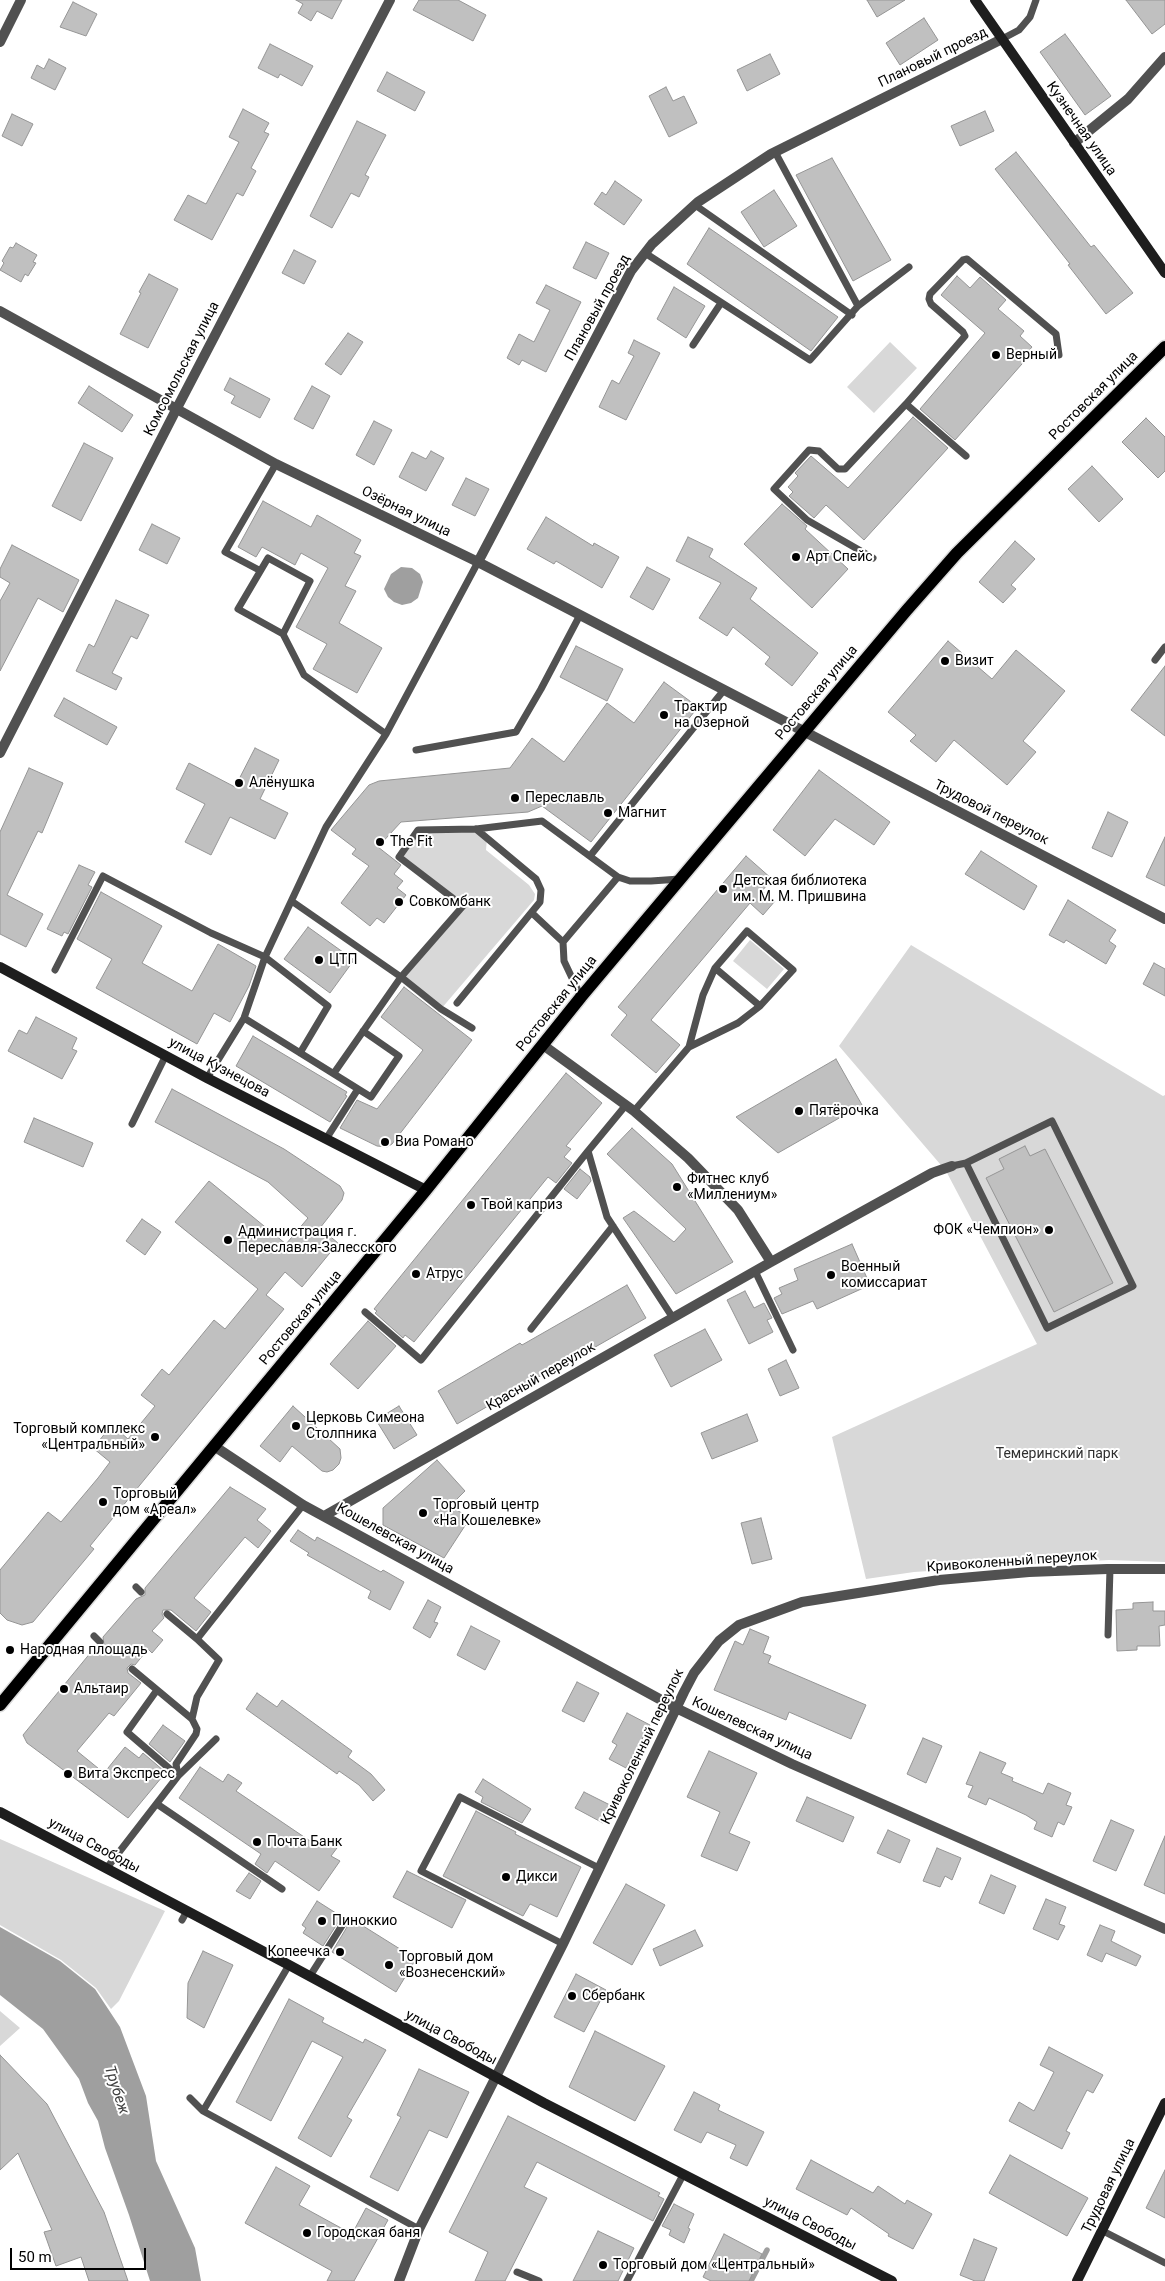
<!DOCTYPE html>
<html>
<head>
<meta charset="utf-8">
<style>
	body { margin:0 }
	#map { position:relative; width:1165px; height:2281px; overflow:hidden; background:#fff; font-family:Roboto,sans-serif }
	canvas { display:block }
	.scale { position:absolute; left:10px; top:2248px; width:136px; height:22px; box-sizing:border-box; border:2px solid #000; border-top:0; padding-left:6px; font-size:15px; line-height:18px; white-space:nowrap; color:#000; -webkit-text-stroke:4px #fff; paint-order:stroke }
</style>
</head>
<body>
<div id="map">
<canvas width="1165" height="2281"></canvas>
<div class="scale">50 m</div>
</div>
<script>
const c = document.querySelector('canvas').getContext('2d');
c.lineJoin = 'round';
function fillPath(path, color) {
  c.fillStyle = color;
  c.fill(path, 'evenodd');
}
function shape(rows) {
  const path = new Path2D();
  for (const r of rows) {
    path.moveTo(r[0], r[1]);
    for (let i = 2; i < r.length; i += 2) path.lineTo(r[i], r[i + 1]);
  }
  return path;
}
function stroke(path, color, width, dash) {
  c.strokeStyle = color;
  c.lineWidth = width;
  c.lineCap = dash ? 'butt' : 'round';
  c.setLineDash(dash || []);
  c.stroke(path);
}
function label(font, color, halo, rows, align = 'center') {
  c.font = font + ' Roboto,sans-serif';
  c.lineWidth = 4;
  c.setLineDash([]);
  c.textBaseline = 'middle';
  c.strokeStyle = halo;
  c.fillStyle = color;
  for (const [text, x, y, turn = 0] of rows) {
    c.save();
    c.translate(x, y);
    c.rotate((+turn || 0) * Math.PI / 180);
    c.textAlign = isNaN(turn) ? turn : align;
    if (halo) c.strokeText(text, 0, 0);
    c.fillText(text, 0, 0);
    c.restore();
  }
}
fillPath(shape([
	[890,342,917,368,874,413,847,387],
	[476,829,487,838,486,850,529,885,535,894,534,900,441,1009,401,977,463,906,400,857,419,831],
	[750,940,784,969,767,989,733,961],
	[911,945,1163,1096,1165,1095,1165,1562,1109,1560,1019,1565,914,1572,866,1579,832,1437,1037,1344,946,1171,839,1046],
	[0,1839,165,1911,119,2001,111,2009,96,1988,61,1960,0,1925],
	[0,2011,20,2028,0,2046]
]), '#d8d8d8');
fillPath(shape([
	[401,567,412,568,420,574,423,582,418,598,411,603,402,605,394,602,388,597,384,589,391,574],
	[0,1927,60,1961,95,1989,120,2027,146,2096,156,2161,195,2248,201,2281,150,2281,129,2215,105,2148,98,2121,88,2103,79,2079,43,2029,0,1995]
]), '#9f9f9f');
stroke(shape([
	[751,2281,767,2250]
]), '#9f9f9f', 5.5);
const building = shape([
	[296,0,342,0,332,19,317,11,311,21,298,13,303,4,296,0],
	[419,0,458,0,486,15,473,41,413,10,419,0],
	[867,0,905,0,877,17,867,0],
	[1126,0,1165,0,1165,24,1152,34,1126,0],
	[73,2,97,14,86,36,60,27,73,2],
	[924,18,938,40,900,65,886,43,924,18],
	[1065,34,1111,96,1085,115,1040,52,1065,34],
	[270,44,313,66,302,86,280,74,278,78,258,68,270,44],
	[770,54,780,74,747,91,737,70,770,54],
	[49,59,66,68,55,90,31,78,37,65,44,69,49,59],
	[387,72,425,92,415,111,377,91,387,72],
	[666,87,673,101,684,96,697,123,669,137,649,96,666,87],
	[243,109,269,123,264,132,269,134,251,168,256,171,243,196,237,193,212,240,174,220,188,195,206,204,239,142,229,137,243,109],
	[985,111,994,131,960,146,951,126,985,111],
	[12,114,33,124,22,146,2,136,12,114],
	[357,121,386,135,365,175,369,177,359,197,351,193,332,228,310,216,357,121],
	[1016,152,1091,247,1094,245,1133,293,1106,314,1068,265,1070,264,995,169,1016,152],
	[832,158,891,260,853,281,796,175,832,158],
	[615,181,642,200,624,225,594,204,602,192,606,195,615,181],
	[774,190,797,226,764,247,741,212,774,190],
	[709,228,838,317,811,351,687,264,709,228],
	[586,242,609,253,596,279,573,268,586,242],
	[16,243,37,255,33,262,36,263,28,276,25,274,21,282,0,270,4,263,2,261,10,247,13,248,16,243],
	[294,250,316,261,304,284,282,273,294,250],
	[149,274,178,289,148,348,120,334,141,293,139,292,149,274],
	[957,276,970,288,980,277,1006,300,998,309,1024,331,1020,336,1032,347,1026,354,1029,356,955,440,920,409,985,333,941,295,957,276],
	[546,285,581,302,546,372,522,360,519,365,507,358,519,334,534,342,550,310,536,303,546,285],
	[674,287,705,306,686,338,657,319,674,287],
	[348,333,363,342,341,375,325,364,348,333],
	[634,340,660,353,626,420,599,407,612,380,619,384,634,356,628,353,634,340],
	[230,378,270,399,260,418,231,403,235,396,224,390,230,378],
	[89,386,133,415,122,432,78,403,89,386],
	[312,386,330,396,313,429,294,419,312,386],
	[913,417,948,448,864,540,826,505,814,518,789,496,793,492,788,487,798,476,795,473,811,456,848,488,913,417],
	[1146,418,1165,437,1165,471,1158,478,1122,442,1146,418],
	[374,421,392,430,374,465,356,455,374,421],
	[84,443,113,458,81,521,52,506,84,443],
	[431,451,444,458,426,491,399,477,412,452,426,459,431,451],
	[1092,466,1123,499,1099,522,1068,489,1092,466],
	[466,478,489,489,475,516,452,505,466,478],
	[263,501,311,527,317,515,361,540,354,553,361,556,345,586,356,591,339,623,382,648,357,693,313,669,327,644,296,627,328,568,301,553,295,565,262,547,256,557,238,547,263,501],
	[782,504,807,526,805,529,848,569,812,608,744,544,782,504],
	[546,517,593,546,594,543,619,557,602,588,556,561,554,564,527,549,546,517],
	[152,524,180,538,167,564,139,550,152,524],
	[688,537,713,549,709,557,757,588,750,599,818,653,792,686,765,664,770,657,733,627,727,636,699,618,721,583,676,561,688,537],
	[1015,541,1035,559,1011,585,1016,589,1003,603,979,582,1015,541],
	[12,545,79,580,63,612,38,598,0,671,0,601,10,583,0,577,0,569,12,545],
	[647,567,670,579,653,610,630,597,647,567],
	[116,600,149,615,137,639,131,636,112,673,122,678,116,690,76,671,89,644,94,647,116,600],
	[948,641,992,679,1016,650,1065,691,1023,741,1036,752,1007,785,954,740,936,762,910,741,916,735,888,712,948,641],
	[576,646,623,669,607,701,560,677,576,646],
	[1165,666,1165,736,1131,710,1165,666],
	[664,682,698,707,591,842,542,806,528,812,401,822,378,847,401,865,394,874,403,881,397,888,406,895,384,923,377,918,370,926,341,903,369,866,352,854,356,849,331,830,369,785,379,781,510,768,532,738,564,762,607,703,634,723,664,682],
	[64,698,117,727,107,745,54,716,64,698],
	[255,748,279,760,260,799,288,813,275,839,230,817,211,855,185,842,205,804,176,789,189,763,235,787,255,748],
	[29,768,63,783,42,833,38,831,7,895,43,914,26,947,0,934,0,832,29,768],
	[819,770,890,822,874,845,835,819,805,856,773,830,819,770],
	[1108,812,1128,822,1112,857,1092,848,1108,812],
	[1165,837,1165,886,1146,877,1165,837],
	[981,851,1037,886,1024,910,965,874,981,851],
	[746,856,772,879,762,891,775,901,763,915,750,903,651,1020,680,1045,656,1073,611,1035,627,1015,618,1007,746,856],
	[79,865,95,872,88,885,92,887,68,934,64,932,62,936,47,929,79,865],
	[101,892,162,926,142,963,192,991,218,944,256,966,249,986,230,1022,214,1013,197,1044,96,988,112,959,77,939,101,892],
	[1068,900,1116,930,1109,941,1116,946,1106,964,1066,940,1064,943,1049,935,1068,900],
	[308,927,354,960,330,993,284,959,308,927],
	[1154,963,1165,969,1165,996,1143,984,1154,963],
	[404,987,472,1040,392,1144,387,1147,377,1146,340,1128,357,1100,377,1109,423,1050,381,1017,404,987],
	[36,1017,77,1038,72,1049,77,1051,62,1079,8,1051,19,1030,27,1034,36,1017],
	[253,1036,347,1092,345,1095,347,1096,330,1122,236,1066,253,1036],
	[836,1059,862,1105,778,1153,736,1117,836,1059],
	[566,1073,602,1103,566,1146,571,1149,564,1157,572,1163,556,1183,548,1177,414,1342,405,1335,403,1338,375,1313,377,1311,374,1309,566,1073],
	[172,1089,284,1149,340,1186,344,1193,342,1200,320,1228,338,1243,302,1287,285,1272,266,1295,284,1309,90,1546,94,1549,33,1622,22,1625,7,1620,0,1613,0,1570,48,1512,61,1522,98,1478,110,1462,93,1448,112,1425,128,1439,155,1406,141,1395,162,1369,169,1375,214,1320,225,1329,258,1289,175,1222,209,1181,286,1244,308,1218,268,1182,155,1122,172,1089],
	[34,1118,93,1143,83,1167,24,1142,34,1118],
	[632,1128,672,1164,733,1262,676,1294,623,1218,634,1211,674,1242,686,1229,607,1154,632,1128],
	[1025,1146,1030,1156,1045,1149,1113,1283,1054,1312,986,1178,1004,1169,999,1159,1025,1146],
	[580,1169,590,1177,591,1181,577,1199,564,1189,580,1169],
	[142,1219,161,1232,145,1255,126,1241,142,1219],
	[852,1244,870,1285,817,1309,813,1301,782,1314,774,1298,782,1294,779,1288,798,1280,794,1269,852,1244],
	[627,1285,646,1318,562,1366,561,1364,457,1424,438,1391,520,1343,522,1345,627,1285],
	[745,1291,754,1308,764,1303,772,1318,767,1320,773,1332,749,1344,727,1300,745,1291],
	[368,1321,396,1346,358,1389,330,1364,368,1321],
	[705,1329,722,1360,671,1387,654,1355,705,1329],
	[786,1360,799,1388,780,1396,768,1369,786,1360],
	[293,1406,340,1449,341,1458,339,1464,333,1470,327,1472,322,1471,292,1446,280,1462,260,1446,293,1406],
	[399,1406,417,1435,394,1449,376,1420,399,1406],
	[747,1414,758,1441,712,1459,701,1433,747,1414],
	[437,1460,465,1491,450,1506,470,1518,444,1558,383,1525,383,1508,437,1460],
	[230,1487,266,1509,257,1520,271,1531,258,1548,245,1537,194,1598,211,1612,196,1631,171,1610,163,1610,162,1614,164,1618,152,1631,163,1640,152,1653,148,1649,135,1665,131,1664,127,1668,128,1673,141,1683,114,1716,109,1713,77,1751,104,1773,125,1747,139,1758,143,1753,164,1771,160,1776,162,1777,128,1818,27,1743,23,1735,96,1646,101,1647,104,1645,103,1637,136,1599,145,1595,145,1588,230,1487],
	[761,1518,772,1559,752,1564,741,1523,761,1518],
	[298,1530,315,1541,317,1537,381,1572,383,1570,404,1582,390,1610,368,1598,371,1591,307,1555,309,1553,290,1541,298,1530],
	[428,1600,441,1607,434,1622,438,1623,430,1638,413,1628,428,1600],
	[1153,1602,1153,1611,1165,1611,1165,1625,1159,1626,1160,1646,1137,1646,1137,1650,1117,1651,1116,1610,1133,1609,1133,1603,1153,1602],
	[471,1626,500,1641,485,1670,457,1655,471,1626],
	[750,1629,769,1637,763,1653,771,1656,768,1663,866,1705,851,1739,789,1712,786,1720,714,1690,735,1641,743,1645,750,1629],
	[577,1682,599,1693,584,1722,562,1711,577,1682],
	[257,1693,277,1707,282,1700,352,1751,348,1757,371,1774,385,1790,373,1801,359,1785,339,1771,337,1774,246,1709,257,1693],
	[627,1713,650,1725,626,1768,609,1759,617,1745,612,1742,627,1713],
	[163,1725,185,1741,170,1762,149,1744,163,1725],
	[923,1738,942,1746,926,1783,907,1774,923,1738],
	[709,1751,757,1773,729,1833,750,1842,737,1871,701,1856,720,1812,687,1797,709,1751],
	[980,1752,1006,1763,1001,1773,1013,1778,1012,1781,1043,1794,1048,1783,1071,1793,1066,1805,1072,1807,1064,1825,1058,1822,1052,1837,1034,1829,1037,1822,1026,1815,989,1798,986,1805,968,1797,973,1786,966,1784,980,1752],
	[200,1767,223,1782,228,1774,242,1783,236,1791,316,1845,322,1838,337,1848,331,1856,340,1861,319,1891,275,1861,267,1873,255,1864,261,1854,179,1798,200,1767],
	[483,1779,531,1809,522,1823,481,1802,483,1797,475,1792,483,1779],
	[584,1792,612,1806,603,1823,575,1808,584,1792],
	[807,1797,854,1817,843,1842,796,1821,807,1797],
	[476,1811,516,1832,515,1834,581,1867,557,1917,530,1904,523,1916,443,1876,476,1811],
	[1111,1820,1134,1830,1116,1871,1093,1861,1111,1820],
	[888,1830,910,1840,900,1863,877,1853,888,1830],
	[1165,1836,1165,1894,1144,1885,1165,1836],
	[937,1848,961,1858,952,1880,945,1876,940,1887,923,1881,937,1848],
	[407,1871,466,1900,452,1928,393,1897,407,1871],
	[249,1873,261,1881,250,1899,236,1891,249,1873],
	[991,1875,1016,1886,1004,1914,979,1903,991,1875],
	[626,1884,665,1905,632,1965,593,1943,626,1884],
	[1046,1899,1066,1907,1059,1924,1065,1926,1058,1940,1033,1929,1046,1899],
	[317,1901,350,1922,352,1919,416,1959,396,1992,332,1952,347,1927,346,1920,339,1921,323,1946,303,1933,306,1928,302,1925,317,1901],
	[1100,1925,1115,1931,1111,1941,1141,1956,1136,1966,1106,1953,1102,1962,1087,1955,1100,1925],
	[695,1930,703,1946,660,1966,653,1949,695,1930],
	[203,1951,233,1965,204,2028,187,2018,188,1983,203,1951],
	[576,1974,606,1990,584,2032,554,2017,576,1974],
	[289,1999,324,2018,322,2022,363,2043,365,2039,386,2050,347,2117,352,2120,331,2157,298,2138,343,2057,312,2041,271,2121,236,2102,289,1999],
	[595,2031,665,2066,635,2121,569,2087,595,2031],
	[1049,2047,1103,2075,1093,2093,1087,2090,1066,2131,1070,2133,1062,2149,1009,2121,1019,2102,1034,2111,1054,2072,1040,2065,1049,2047],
	[0,2055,47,2104,104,2212,128,2281,89,2281,81,2257,56,2266,44,2232,52,2230,18,2153,0,2170,0,2055],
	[419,2069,469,2092,447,2138,429,2130,398,2191,370,2177,401,2117,397,2115,419,2069],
	[694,2092,720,2105,718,2110,764,2132,747,2166,730,2158,736,2145,707,2132,701,2143,674,2130,694,2092],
	[508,2116,660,2193,658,2196,664,2199,653,2221,537,2162,524,2187,547,2198,505,2281,475,2281,488,2252,449,2232,508,2116],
	[1010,2155,1088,2198,1067,2236,989,2193,1010,2155],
	[811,2160,873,2193,878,2186,905,2204,907,2200,932,2214,913,2249,888,2236,889,2234,851,2208,847,2215,796,2189,811,2160],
	[276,2167,310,2186,299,2205,352,2234,366,2208,388,2220,354,2281,327,2281,332,2271,245,2223,276,2167],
	[1165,2170,1165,2218,1146,2208,1165,2170],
	[674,2204,694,2214,688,2228,690,2229,684,2243,669,2235,671,2230,662,2226,674,2204],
	[598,2231,634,2248,618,2281,573,2281,598,2231],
	[724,2234,762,2254,749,2281,711,2281,703,2277,724,2234],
	[974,2239,997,2248,984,2281,975,2281,960,2275,974,2239]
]);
fillPath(building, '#c0c0c0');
stroke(building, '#959595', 1);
const primary = shape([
	[0,1705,426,1190,581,997,906,611,957,553,1165,347]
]);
stroke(primary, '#dbdbdb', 15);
stroke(shape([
	[1002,39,1019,30,1030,17,1036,0],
	[775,152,858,306],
	[695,205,852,315],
	[645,253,810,360,858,306,909,267],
	[693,345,721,303],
	[966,456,906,404,965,336,963,332,931,304,929,299,930,294,963,260,967,259,1056,334,1059,355],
	[873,558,807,520,774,489,809,450,819,451,838,469,845,469,906,404],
	[259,570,225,552,276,464],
	[283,634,310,581,268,558,238,609,283,634,304,675,386,734],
	[1155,660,1165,647],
	[416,750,516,732,541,689,580,615],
	[590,856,724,690],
	[293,902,401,977,463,906,399,857,418,830,476,829,542,821,618,877],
	[532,913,563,942],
	[715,968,760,1006],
	[55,970,103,876,211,933,265,957,328,1006,300,1053],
	[581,997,564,961,563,942,618,877,630,881,651,881,680,879],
	[457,1003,540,902,541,890,536,879,476,829],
	[244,1018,371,1097,399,1056,363,1031],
	[334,1073,401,977,441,1009,472,1028],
	[207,1078,244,1018,265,957,326,827,386,734,478,562],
	[626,1105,588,1151,607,1217,673,1318],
	[634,1111,689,1047,703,995,715,968,747,931,793,970,760,1006,738,1023,689,1047],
	[132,1124,166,1055],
	[326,1139,358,1089],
	[952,1166,966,1163,1052,1121,1133,1286,1047,1328,966,1163],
	[755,1271,793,1350],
	[365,1312,421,1360,588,1151],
	[531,1329,613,1226],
	[136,1587,141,1592],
	[167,1614,197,1639,303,1505],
	[1108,1635,1110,1569],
	[94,1636,100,1642],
	[157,1690,127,1732,178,1776,216,1739],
	[192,1719,197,1697,219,1660,197,1639],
	[157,1804,282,1889],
	[106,1869,178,1776,176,1764,196,1734,197,1729,192,1719,132,1669],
	[182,1920,187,1911],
	[563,1944,421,1871,460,1797,599,1868],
	[310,1976,343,1924],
	[190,2098,203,2111,419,2229],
	[203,2111,289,1965],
	[1103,2231,1165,2263],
	[517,2272,539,2281],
	[627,2281,683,2175]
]), '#515151', 7);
stroke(shape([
	[0,42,21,0],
	[1074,143,1128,99,1165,57],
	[0,311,276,464,478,562,1165,919],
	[478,562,631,271,652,244,698,202,771,154,1002,39],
	[0,753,177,408,390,0],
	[543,1045,634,1111,688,1158,738,1210,771,1262],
	[214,1446,303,1505,676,1708,792,1764,1165,1929],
	[324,1516,771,1262,932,1173,952,1166],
	[399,2281,419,2229,563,1944,684,1692,694,1673,719,1641,739,1625,802,1602,939,1580,1029,1572,1107,1569,1165,1569]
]), '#515151', 10);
stroke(shape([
	[975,0,1165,273],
	[0,967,207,1078,426,1190],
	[0,1812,289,1965,544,2103,892,2281],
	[1077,2281,1165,2103]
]), '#1e1e1e', 10);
stroke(primary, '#000', 12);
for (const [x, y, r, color] of [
	[996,355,5,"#000"],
	[796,557,5,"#000"],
	[945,661,5,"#000"],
	[664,715,5,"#000"],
	[239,783,5,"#000"],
	[515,798,5,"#000"],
	[608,813,5,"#000"],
	[380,842,5,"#000"],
	[723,889,5,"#000"],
	[399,902,5,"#000"],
	[319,960,5,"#000"],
	[799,1111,5,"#000"],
	[385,1142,5,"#000"],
	[677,1187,5,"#000"],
	[471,1205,5,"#000"],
	[1049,1230,5,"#000"],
	[228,1240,5,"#000"],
	[416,1274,5,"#000"],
	[831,1275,5,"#000"],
	[296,1426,5,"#000"],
	[155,1437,5,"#000"],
	[103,1502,5,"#000"],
	[423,1513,5,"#000"],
	[10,1650,5,"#000"],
	[64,1689,5,"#000"],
	[68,1774,5,"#000"],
	[257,1842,5,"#000"],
	[506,1877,5,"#000"],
	[322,1921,5,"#000"],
	[340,1952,5,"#000"],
	[389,1965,5,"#000"],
	[572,1996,5,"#000"],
	[307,2233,5,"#000"],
	[603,2265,5,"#000"]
]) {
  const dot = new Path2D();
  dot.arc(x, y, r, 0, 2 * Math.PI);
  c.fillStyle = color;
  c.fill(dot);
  stroke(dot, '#fff', 2);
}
label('14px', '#000', '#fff', [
	["Плановый проезд",933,58,-26],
	["Кузнечная улица",1081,129,55],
	["Плановый проезд",598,308,-61],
	["Комсомольская улица",182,369,-63],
	["Ростовская улица",1094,396,-45],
	["Озёрная улица",406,512,26],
	["Ростовская улица",817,693,-50],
	["Трудовой переулок",991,813,27],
	["Ростовская улица",557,1004,-51],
	["улица Кузнецова",219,1068,28],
	["Ростовская улица",301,1318,-50],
	["Красный переулок",541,1377,-30],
	["Кошелевская улица",395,1539,29],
	["Кривоколенный переулок",1012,1562,-4],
	["Кошелевская улица",752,1729,25],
	["Кривоколенный переулок",643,1747,-64],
	["улица Свободы",94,1846,28],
	["улица Свободы",451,2038,28],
	["Трудовая улица",1109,2186,-64],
	["улица Свободы",810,2224,27]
]);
label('14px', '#000', '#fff', [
	["Верный",1006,355],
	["Арт Спейс",806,557],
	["Визит",955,661],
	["Трактир",674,707],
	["на Озерной",674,723],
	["Алёнушка",249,783],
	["Переславль",525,798],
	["Магнит",618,813],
	["The Fit",390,842],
	["Детская библиотека",733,881],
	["им. М. М. Пришвина",733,897],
	["Совкомбанк",409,902],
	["ЦТП",329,960],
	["Пятёрочка",809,1111],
	["Виа Романо",395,1142],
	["Фитнес клуб",687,1179],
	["«Миллениум»",687,1195],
	["Твой каприз",481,1205],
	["ФОК «Чемпион»",1039,1230,"right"],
	["Администрация г.",238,1232],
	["Переславля-Залесского",238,1248],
	["Военный",841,1267],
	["комиссариат",841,1283],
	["Атрус",426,1274],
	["Церковь Симеона",306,1418],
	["Столпника",306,1434],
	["Торговый комплекс",145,1429,"right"],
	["«Центральный»",145,1445,"right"],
	["Торговый",113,1494],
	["дом «Ареал»",113,1510],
	["Торговый центр",433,1505],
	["«На Кошелевке»",433,1521],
	["Народная площадь",20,1650],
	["Альтаир",74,1689],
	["Вита Экспресс",78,1774],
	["Почта Банк",267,1842],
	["Дикси",516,1877],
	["Пиноккио",332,1921],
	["Копеечка",330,1952,"right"],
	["Торговый дом",399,1957],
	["«Вознесенский»",399,1973],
	["Сбербанк",582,1996],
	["Городская баня",317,2233],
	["Торговый дом «Центральный»",613,2265]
], 'left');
label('14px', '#2f2f2f', '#fff', [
	["Темеринский парк",1057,1454]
]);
label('italic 15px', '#404040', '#fff', [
	["Трубеж",116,2090,72]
]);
</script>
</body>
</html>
